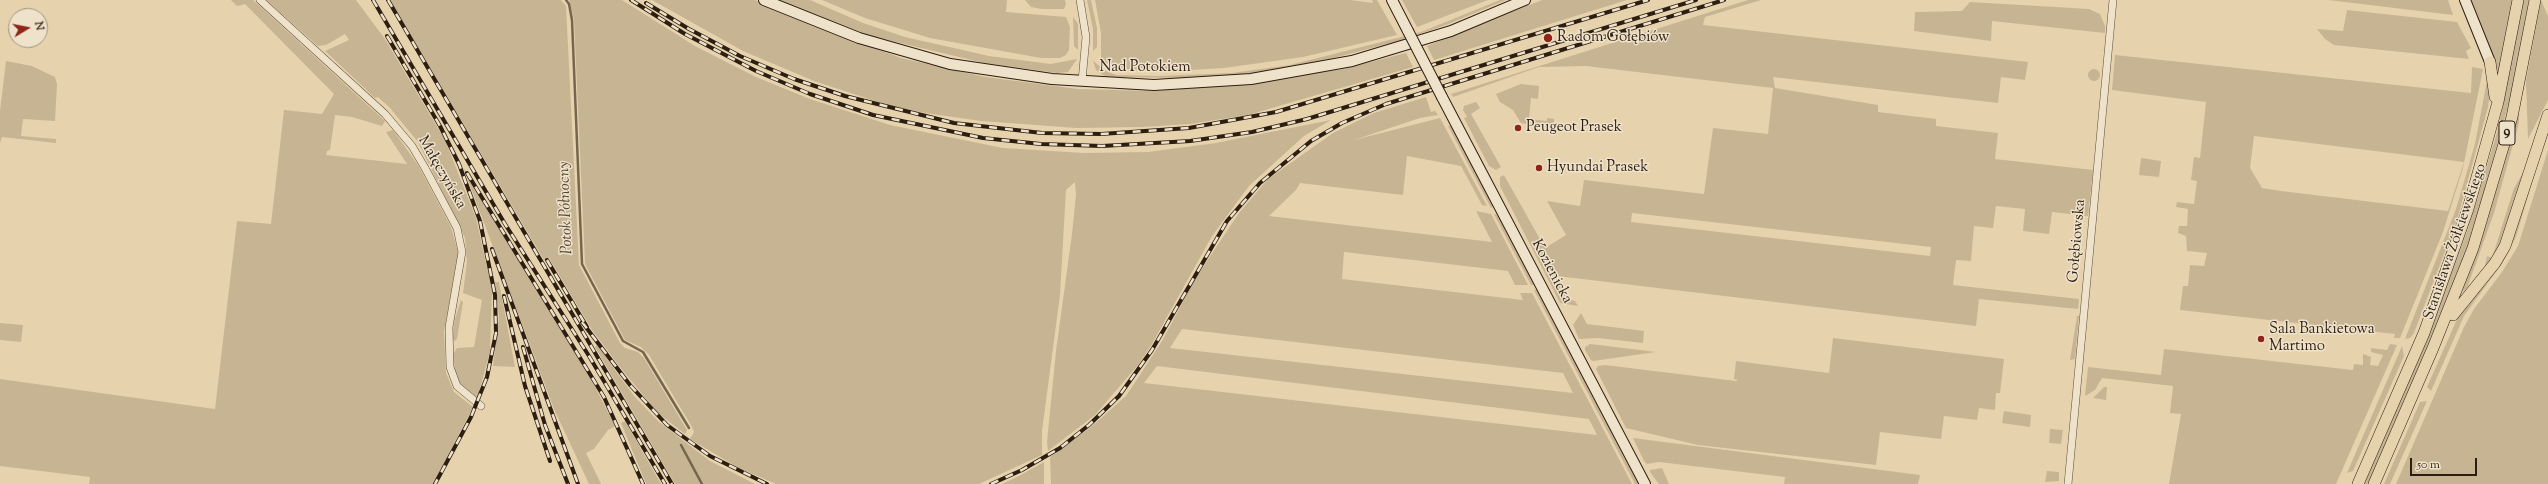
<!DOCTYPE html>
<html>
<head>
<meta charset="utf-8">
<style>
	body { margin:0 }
	#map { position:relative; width:2548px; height:484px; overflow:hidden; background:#e6d3ad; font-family:"Sorts Mill Goudy",serif }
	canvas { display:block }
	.north { position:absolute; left:8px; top:8px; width:40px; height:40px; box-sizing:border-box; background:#efe2ca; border:1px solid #a19480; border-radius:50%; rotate:80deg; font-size:11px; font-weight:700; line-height:16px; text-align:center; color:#2d1e12 }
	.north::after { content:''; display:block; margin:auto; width:14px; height:18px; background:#8f2418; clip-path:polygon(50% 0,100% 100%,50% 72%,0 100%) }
	.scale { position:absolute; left:2410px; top:458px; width:67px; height:18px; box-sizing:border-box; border:2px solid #2d1e12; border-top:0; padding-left:5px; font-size:12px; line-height:14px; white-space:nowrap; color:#2d1e12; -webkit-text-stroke:3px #efe2ca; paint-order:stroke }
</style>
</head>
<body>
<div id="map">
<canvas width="2548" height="484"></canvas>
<div class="north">N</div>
<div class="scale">50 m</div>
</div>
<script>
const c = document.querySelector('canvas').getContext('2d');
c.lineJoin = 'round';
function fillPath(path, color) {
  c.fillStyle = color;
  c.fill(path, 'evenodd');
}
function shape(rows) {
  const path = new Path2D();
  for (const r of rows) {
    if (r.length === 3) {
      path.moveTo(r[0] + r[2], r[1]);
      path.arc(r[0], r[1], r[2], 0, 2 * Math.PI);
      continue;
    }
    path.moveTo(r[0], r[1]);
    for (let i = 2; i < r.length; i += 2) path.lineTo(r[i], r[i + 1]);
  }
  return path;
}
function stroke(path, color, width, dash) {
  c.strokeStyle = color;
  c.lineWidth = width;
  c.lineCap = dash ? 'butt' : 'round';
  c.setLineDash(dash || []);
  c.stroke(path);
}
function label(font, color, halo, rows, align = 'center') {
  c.font = font + ' "Sorts Mill Goudy",serif';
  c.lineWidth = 3;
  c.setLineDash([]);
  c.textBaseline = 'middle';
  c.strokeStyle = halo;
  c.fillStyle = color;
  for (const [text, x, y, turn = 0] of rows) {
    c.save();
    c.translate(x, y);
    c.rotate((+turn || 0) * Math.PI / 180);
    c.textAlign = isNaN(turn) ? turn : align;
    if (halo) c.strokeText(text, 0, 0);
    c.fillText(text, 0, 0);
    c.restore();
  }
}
fillPath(shape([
	[231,0,253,0,385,121,382,126,352,117,335,115,330,150,327,151,326,155,407,164,386,132,393,130,418,165,451,227,458,252,444,332,446,373,454,392,473,407,433,484,89,484,90,477,0,466,0,379,215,409,237,221,271,224,284,110,322,114,334,94,245,4,237,6],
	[266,0,356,0,385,39,445,140,476,218,492,290,490,352,477,399,461,385,456,377,453,355,457,348,474,347,482,300,463,293,467,262,465,238,418,142,390,108,378,97,375,98,325,51,349,40,345,34,326,45,318,46],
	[390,0,561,0,566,6,579,265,620,343,625,348,638,352,644,358,687,430,685,434,658,413,623,371,592,330,549,258,544,260],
	[569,0,622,0,695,46,756,77,810,99,890,125,1003,148,1084,153,1148,152,1216,143,1331,120,1304,136,1249,186,1212,236,1152,344,1138,365,1095,415,1048,451,1047,442,1056,351,1072,234,1076,195,1075,182,1066,190,1060,295,1042,431,1042,455,979,484,776,484,737,467,690,439,694,432,692,427,649,355,641,347,625,340,585,264,574,20],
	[652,0,755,0,789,16,901,58,985,77,1078,89,1152,91,1223,86,1343,69,1406,53,1413,67,1248,115,1190,124,1142,127,1076,128,981,121,925,113,887,105,814,81,743,51],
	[777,0,810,0,863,23,905,37,989,56,1051,64,1077,59,1068,72,1057,73,984,63,863,34],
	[822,0,1007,0,1006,12,1066,17,1070,27,1069,50,1066,55,1060,58,1041,58,930,38,865,18],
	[1025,0,1065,0,1066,4,1064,9,1041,9,1031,7],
	[1087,0,1091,0,1097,28,1097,47,1093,51,1093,29],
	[1095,0,1350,0,1373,3,1372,0,1377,0,1397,35,1303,57,1224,68,1174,71,1114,69,1101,59,1101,33],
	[1402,0,1488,0,1417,27],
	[1500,0,1506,0,1446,25,1395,42,1322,61,1257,73,1190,78,1106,77,1096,70,1093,61,1106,71,1116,75,1160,76,1232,73,1290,65,1421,32],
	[1542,0,1627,0,1434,60,1427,46],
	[1748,0,1761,0,1705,17,1703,25,2028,62,2025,80,2001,77,1998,103,1773,77,1775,88,1878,105,1878,112,1936,119,1936,126,1998,133,1995,159,2093,170,2088,216,2052,212,2049,234,2023,231,2025,209,1996,206,1993,228,1974,226,1971,261,1956,260,1953,285,2079,299,2078,309,1979,299,1976,326,1557,276,1567,299,1575,301,1578,306,1560,303,1500,186,1500,177,1504,175,1545,248,1566,235,1547,201,1580,206,1584,180,1704,194,1713,128,1768,134,1773,88,1586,66,1539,67,1453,97,1451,94],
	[1632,213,1931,247,1930,256,1631,222],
	[2328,0,2448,0,2453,15],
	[2470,0,2513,0,2499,74],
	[2523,0,2529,0,2515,81,2471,238,2429,348,2368,484,2364,484,2423,349,2468,229,2498,129],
	[2541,0,2548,16,2548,100,2528,139,2526,81],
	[1970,2,2089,9,2100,14,2105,26,2105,33,1992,21,1991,41,1914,31,1915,12,1962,11],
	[2347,10,2457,22,2471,48,2466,51,2469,59,2334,45,2325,39,2317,29,2343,31],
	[1073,17,1078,24,1078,50,1074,46],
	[2115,55,2471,93,2472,67,2483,69,2463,168,2443,232,2400,338,2394,338,2395,334,2180,310,2183,286,2188,286,2190,265,2204,266,2207,253,2187,251,2186,236,2178,233,2179,226,2187,226,2188,209,2176,207,2177,202,2194,204,2197,181,2191,180,2194,157,2200,158,2206,102,2112,90],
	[2254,136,2464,162,2448,211,2281,191,2262,188,2250,168],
	[6,61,32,66,55,77,57,84,55,121,23,119,21,136,56,139,56,143,2,137,0,143,0,111],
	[2094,75,6],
	[2488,75,2490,91,2488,107,2457,220,2414,333,2410,338,2405,339,2456,209,2475,144],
	[1521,84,1539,86,1538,99,1531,98,1529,119,1547,121,1547,118,1554,119,1554,129,1521,123,1513,110,1500,102,1496,94],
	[1426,97,1431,112,1435,111,1438,115,1420,118,1354,140,1440,118,1487,206,1482,205,1461,166,1407,156,1403,195,1300,183,1296,190,1269,216,1492,242,1476,211,1491,214,1528,285,1515,285,1508,271,1344,252,1342,279,1523,300,1520,293,1532,293,1632,484,1051,484,1050,457,1091,427,1126,396,1162,341,1195,279,1239,213,1268,179,1333,133,1374,113],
	[1182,329,1563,373,1573,393,1170,348],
	[1157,366,1589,419,1597,435,1144,383],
	[1476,102,1480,108,1471,114,1501,167,1496,170,1489,166,1464,118,1467,117,1463,110,1464,106],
	[2519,113,2519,123,2494,213,2467,288,2462,292,2487,222],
	[1451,125,1494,206,1491,208,1448,126],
	[2548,128,2516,237,2503,262,2464,316,2431,391,2427,387,2458,317,2490,274],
	[2548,150,2548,484,2396,484,2464,327,2474,309,2502,272,2518,246],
	[2141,158,2161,161,2159,177,2139,175],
	[463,167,584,365,615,426,608,430,594,449,586,453,601,484,589,484,554,409],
	[2524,171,2504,239,2484,271,2487,256,2492,258,2514,188],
	[1494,214,1499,215,1535,285,1531,285],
	[495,282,499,282,515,367,493,366,499,317],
	[1537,289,1639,484,1635,484,1534,290],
	[461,300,463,302,457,339,455,341,452,338,455,319],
	[1581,313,1587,324,1644,331,1643,343,1598,338,1579,339,1573,325],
	[2077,316,2079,316,2075,359,2070,360],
	[0,323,23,325,21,342,0,340],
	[1833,338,2004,359,2000,393,1996,393,1995,410,1979,408,1977,420,1944,416,1941,439,1880,432,1876,465,1698,445,1626,428,1596,369,1598,366,1605,365,1736,381,1738,380,1734,379,1736,361,1829,373],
	[1590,344,1599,345,1656,352,1593,361,1591,360,1585,350,1585,347],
	[2390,344,2397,345,2336,484,2169,484,2181,414,2170,413,2173,386,2102,378,2095,390,2085,396,2088,367,2161,375,2164,349,2353,370,2354,364,2363,365,2363,354,2371,357,2370,365,2378,366,2383,355,2371,352,2371,348,2387,350],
	[597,345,634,396,659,422,710,461,755,484,675,484,595,347],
	[2402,346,2404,356,2353,471,2347,473],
	[2104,387,2107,387,2106,400,2093,398],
	[2427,401,2390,484,2384,484,2420,402],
	[2004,411,2031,415,2030,427,2002,423],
	[625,421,661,484,646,484,621,423],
	[2050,429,2063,430,2061,444,2049,443],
	[1633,438,1920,475,1918,484,1784,484,1785,477,1659,462,1647,464,1644,461],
	[1044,462,1044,484,1002,484,1019,476],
	[1662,468,1669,484,1659,484,1650,472,1650,470],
	[2047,471,2059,472,2059,481,2045,482]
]), '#c7b493');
stroke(shape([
	[566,0,569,4,572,20,582,264,623,341,643,352,689,428],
	[681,445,702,484]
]), '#76654f', 2.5);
const street = shape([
	[260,0,385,114,412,146,425,168,457,228,462,252,449,327,450,367,457,386,481,406],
	[1080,0,1086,37,1082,81],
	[2068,484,2113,0]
]);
const secondary = shape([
	[764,0,859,38,950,64,1052,79,1154,85,1251,79,1352,61,1451,31,1525,0],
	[1392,0,1408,31],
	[2465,0,2490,62],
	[1442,97,1645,484]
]);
const primary = shape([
	[2490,62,2495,97],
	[2453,315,2495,263,2505,246,2548,115],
	[2358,484,2424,333,2468,209,2498,102,2518,0],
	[2374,484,2433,348,2473,248,2512,117,2535,0]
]);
stroke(street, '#5b4b39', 8);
stroke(secondary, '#2d1e12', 12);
stroke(primary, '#2d1e12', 12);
stroke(street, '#efe2ca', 7);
stroke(secondary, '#efe2ca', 10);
stroke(primary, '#e6d3ad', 11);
const rail = shape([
	[373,0,505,224,589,356,665,484],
	[388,0,672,484],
	[631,0,685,34,756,71,810,94,873,115,983,138,1041,144,1102,146,1190,141,1252,132,1307,119,1696,0],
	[646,3,689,29,740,56,794,79,845,96,954,123,1042,133,1101,134,1189,128,1276,112,1648,0],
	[387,36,440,126,459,164,480,221,495,295,496,333,487,377,471,417,435,484],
	[467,173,604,397,643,484],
	[492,249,578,484],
	[547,260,587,327],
	[504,296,525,386,550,461],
	[582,322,630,385,667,425,710,456,767,484],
	[523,347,545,425,568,484],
	[991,484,1022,470,1060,448,1089,425,1119,396,1152,350,1227,221,1260,183,1311,141,1342,123,1386,104,1724,0]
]);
stroke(rail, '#2d1e12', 4);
stroke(rail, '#efe2ca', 2.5, [8]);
const secondaryBridge = shape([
	[1408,31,1442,97]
]);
stroke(secondaryBridge, '#2d1e12', 12, []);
stroke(secondaryBridge, '#efe2ca', 10);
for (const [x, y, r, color] of [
	[1548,38,5,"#8f2418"],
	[1518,128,4,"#8f2418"],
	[1539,168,4,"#8f2418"],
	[2261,339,4,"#8f2418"]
]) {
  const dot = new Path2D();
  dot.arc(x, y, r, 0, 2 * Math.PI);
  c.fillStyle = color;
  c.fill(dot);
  stroke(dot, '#efe2ca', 1.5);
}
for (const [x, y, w] of [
	[2507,133,16]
]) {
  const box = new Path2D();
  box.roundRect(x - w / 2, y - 12, w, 24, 3);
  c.fillStyle = '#efe2ca';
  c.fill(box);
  stroke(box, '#2d1e12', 1);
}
label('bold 14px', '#2d1e12', null, [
	["9",2507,133]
]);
label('15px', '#2d1e12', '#efe2ca', [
	["Radom Gołębiów",1557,38],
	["Peugeot Prasek",1526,128],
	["Hyundai Prasek",1547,168],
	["Sala Bankietowa",2269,330],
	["Martimo",2269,347]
], 'left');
label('15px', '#2d1e12', '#efe2ca', [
	["Nad Potokiem",1145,68],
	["Małęczyńska",441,173,60],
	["Gołębiowska",2078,241,-85],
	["Stanisława Żółkiewskiego",2456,242,-71],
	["Kozienicka",1551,272,62]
]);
label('italic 16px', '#584836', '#efe2ca', [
	["Potok Północny",567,208,-92]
]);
</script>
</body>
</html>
